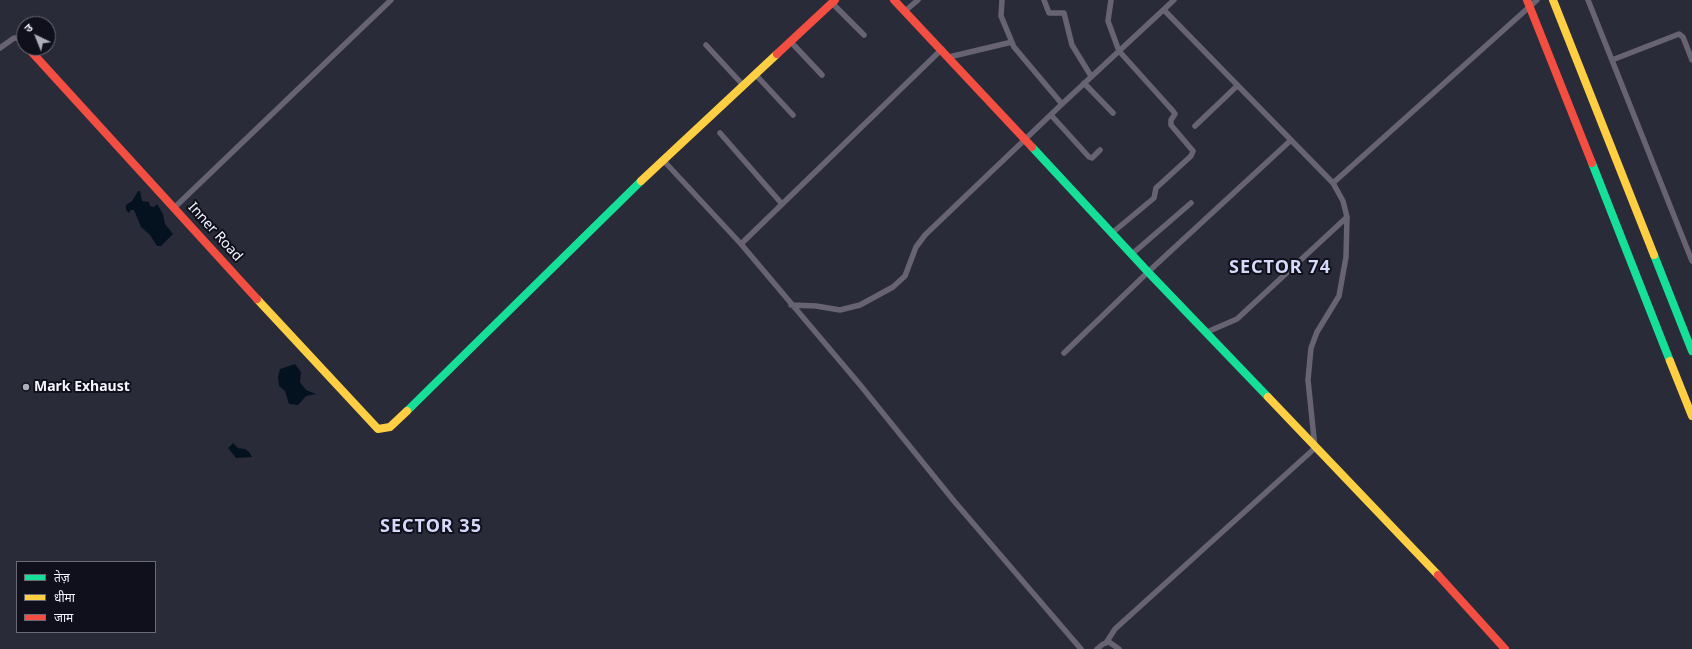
<!DOCTYPE html>
<html>
<head>
<meta charset="utf-8">
<style>
	body { margin:0 }
	#map { position:relative; width:1692px; height:649px; overflow:hidden; background:#2a2b39; font-family:"Noto Sans","Noto Sans Devanagari",sans-serif }
	canvas { display:block }
	.legend { position:absolute; left:16px; top:561px; width:140px; height:72px; box-sizing:border-box; background:#0f101b; border:1px solid #6a6b76; margin:0; padding:5px 7px; list-style:none; font-size:12px; color:#f3f4fe }
	.legend li { display:flex; align-items:center; gap:8px; height:20px }
	.legend b { width:20px; border:1px solid #6a6b76 }
	.north { position:absolute; left:16px; top:16px; width:40px; height:40px; box-sizing:border-box; background:#0f101b; border:1px solid #6a6b76; border-radius:50%; rotate:317deg; font-size:11px; font-weight:700; line-height:16px; text-align:center; color:#f3f4fe }
	.north::after { content:''; display:block; margin:auto; width:14px; height:18px; background:#adaeb9; clip-path:polygon(50% 0,100% 100%,50% 72%,0 100%) }
</style>
</head>
<body>
<div id="map">
<canvas width="1692" height="649"></canvas>
<ul class="legend">
<li><b style="height:5px;background:#16e098"></b>तेज़</li>
<li><b style="height:5px;background:#ffcf43"></b>धीमा</li>
<li><b style="height:5px;background:#f24e42"></b>जाम</li>
</ul>
<div class="north">उ</div>
</div>
<script>
const c = document.querySelector('canvas').getContext('2d');
c.lineJoin = 'round';
function fillPath(path, color) {
  c.fillStyle = color;
  c.fill(path, 'evenodd');
}
function shape(rows) {
  const path = new Path2D();
  for (const r of rows) {
    path.moveTo(r[0], r[1]);
    for (let i = 2; i < r.length; i += 2) path.lineTo(r[i], r[i + 1]);
  }
  return path;
}
function stroke(path, color, width, dash) {
  c.strokeStyle = color;
  c.lineWidth = width;
  c.lineCap = dash ? 'butt' : 'round';
  c.setLineDash(dash || []);
  c.stroke(path);
}
function label(font, color, halo, rows, align = 'center') {
  c.font = font + ' "Noto Sans",sans-serif';
  c.lineWidth = 4;
  c.setLineDash([]);
  c.textBaseline = 'middle';
  c.strokeStyle = halo;
  c.fillStyle = color;
  for (const [text, x, y, turn = 0] of rows) {
    c.save();
    c.translate(x, y);
    c.rotate((+turn || 0) * Math.PI / 180);
    c.textAlign = isNaN(turn) ? turn : align;
    if (halo) c.strokeText(text, 0, 0);
    c.fillText(text, 0, 0);
    c.restore();
  }
}
fillPath(shape([
	[138,191,140,191,142,201,149,202,150,206,154,207,157,204,163,214,165,224,173,234,161,246,157,246,150,235,141,227,134,210,131,210,129,213,126,210,126,205,132,201],
	[295,364,301,372,300,382,306,390,316,394,306,396,298,405,289,404,285,391,279,386,278,377,280,369],
	[233,443,238,448,245,449,249,452,252,457,236,458,228,448]
]), '#041220');
stroke(shape([
	[1002,0,1001,16,1014,47,1062,104],
	[1044,0,1049,13,1064,13,1072,45,1091,76],
	[1111,0,1108,21,1119,51,1173,111,1175,114,1171,120,1171,125,1193,151,1191,156,1156,188,1154,198,1112,233],
	[1588,0,1692,261],
	[832,3,864,35],
	[905,11,918,0],
	[790,41,822,75],
	[706,45,743,85],
	[0,48,14,38,19,38,24,43],
	[949,57,1012,42],
	[1612,60,1679,34,1683,37,1692,60],
	[755,74,793,115],
	[1084,83,1113,113],
	[1051,115,1089,157,1092,158,1100,150],
	[1195,126,1237,86],
	[720,133,782,204],
	[663,160,741,244,861,386,954,501,1081,649],
	[1333,183,1537,0],
	[175,207,391,0],
	[741,244,942,49],
	[1132,254,1191,203],
	[791,305,816,306,840,310,860,305,893,287,905,276,916,247,925,235,1062,104,1174,0],
	[1207,332,1237,319,1347,217],
	[1064,353,1148,272,1290,141],
	[1106,643,1115,629,1315,448,1308,380,1311,348,1317,332,1339,296,1346,257,1347,217,1343,201,1333,183,1164,10],
	[1097,649,1103,644,1109,642,1119,649]
]), '#676373', 5.5);
stroke(shape([
	[1032,147,1148,272,1268,397],
	[1592,163,1670,361],
	[1654,255,1692,351],
	[407,411,641,181]
]), '#16e098', 8);
stroke(shape([
	[1553,0,1654,255],
	[641,181,777,54],
	[257,299,378,429,390,427,407,411],
	[1670,361,1692,416],
	[1268,397,1438,575]
]), '#ffcf43', 8);
stroke(shape([
	[894,0,1032,147],
	[1527,0,1592,163],
	[28,48,257,299],
	[777,54,835,0],
	[1438,575,1505,649]
]), '#f24e42', 8);
for (const [x, y, r, color] of [
	[26,387,4,"#adaeb9"]
]) {
  const dot = new Path2D();
  dot.arc(x, y, r, 0, 2 * Math.PI);
  c.fillStyle = color;
  c.fill(dot);
  stroke(dot, '#0f101b', 1.5);
}
label('14px', '#f3f4fe', '#0f101b', [
	["Inner Road",215,232,48]
]);
label('bold 14px', '#f3f4fe', '#0f101b', [
	["Mark Exhaust",34,387]
], 'left');
c.letterSpacing = '1px';
label('bold 18px', '#d5d9fa', '#0f101b', [
	["SECTOR 74",1280,268],
	["SECTOR 35",431,527]
]);
c.letterSpacing = '0px';
</script>
</body>
</html>
